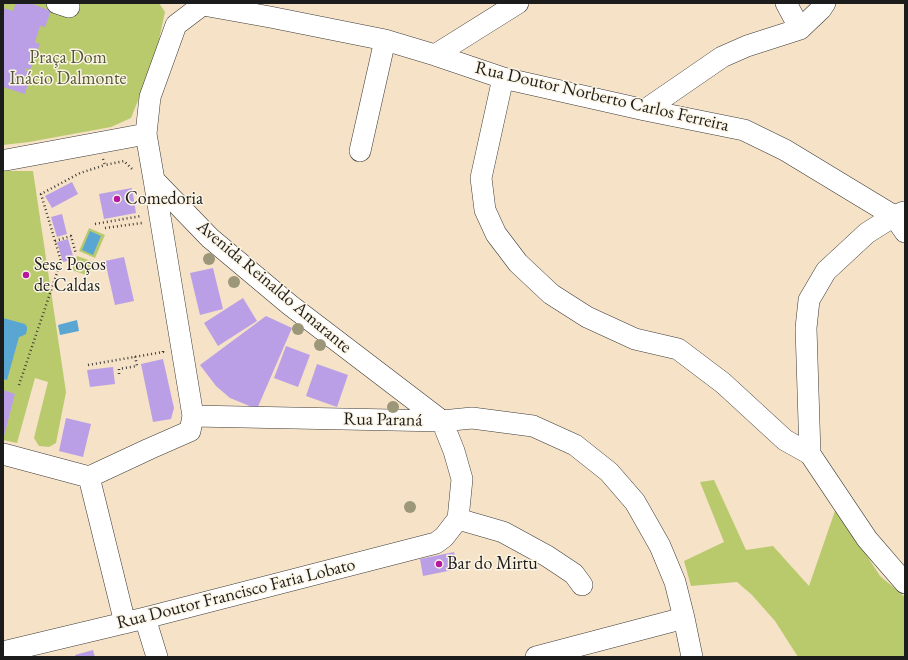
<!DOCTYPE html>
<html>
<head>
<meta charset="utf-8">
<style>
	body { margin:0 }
	#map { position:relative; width:908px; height:660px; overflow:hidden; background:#f5e2c7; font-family:"EB Garamond",serif }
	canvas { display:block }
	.frame { position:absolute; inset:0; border:4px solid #1c1c1c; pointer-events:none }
</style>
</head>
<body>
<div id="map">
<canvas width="908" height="660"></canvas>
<div class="frame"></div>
</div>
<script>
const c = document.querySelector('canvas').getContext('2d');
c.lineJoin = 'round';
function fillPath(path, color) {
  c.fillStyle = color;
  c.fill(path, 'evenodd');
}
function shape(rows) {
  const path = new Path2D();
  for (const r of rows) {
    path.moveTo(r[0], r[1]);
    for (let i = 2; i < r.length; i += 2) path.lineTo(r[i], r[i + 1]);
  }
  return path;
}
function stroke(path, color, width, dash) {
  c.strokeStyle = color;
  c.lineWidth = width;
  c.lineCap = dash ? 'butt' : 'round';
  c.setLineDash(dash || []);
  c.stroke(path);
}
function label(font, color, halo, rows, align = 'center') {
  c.font = font + ' "EB Garamond",serif';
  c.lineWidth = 3;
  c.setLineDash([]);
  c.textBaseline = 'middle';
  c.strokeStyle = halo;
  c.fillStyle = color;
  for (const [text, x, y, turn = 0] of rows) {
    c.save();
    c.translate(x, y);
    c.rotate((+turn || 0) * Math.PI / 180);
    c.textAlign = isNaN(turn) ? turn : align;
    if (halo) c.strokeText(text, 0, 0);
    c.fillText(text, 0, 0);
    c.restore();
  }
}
fillPath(shape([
	[3,3,159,3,165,12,155,58,131,118,111,127,29,142,3,145],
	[3,171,33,171,66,392,56,443,49,447,39,446,34,438,48,382,35,378,17,443,3,440],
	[89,228,105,235,95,258,79,251],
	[77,256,94,262,89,276,72,270],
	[714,480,746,550,773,546,809,586,836,508,880,576,905,597,905,657,798,657,775,621,752,595,737,582,691,586,684,561,724,542,700,482]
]), '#b9ca6d');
fillPath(shape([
	[90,231,101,236,93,255,82,250],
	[3,318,25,324,27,327,27,330,26,334,22,336,19,337,7,380,3,379],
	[77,320,79,331,60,335,58,325]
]), '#5aa6d3');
fillPath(shape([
	[16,3,30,3,51,11,45,27,40,26,35,42,40,44,30,70,26,68,25,70,31,73,25,94,3,87,3,8,13,11],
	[72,182,78,194,52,208,45,196],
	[132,188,136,213,104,219,99,194],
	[62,214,67,234,57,237,51,217],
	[68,239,74,259,63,262,57,242],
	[124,257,134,301,115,305,105,261],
	[213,268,223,309,200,315,190,273],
	[243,298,257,321,218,346,204,323],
	[266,316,292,328,257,409,230,398,216,386,200,365],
	[286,346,310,355,298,387,274,378],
	[163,359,174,408,171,419,153,422,141,364],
	[317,364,348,375,337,407,306,396],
	[113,367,115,384,90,387,87,370],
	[3,390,15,394,4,436,3,436],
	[66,418,91,424,83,457,59,451],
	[454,552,458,569,423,576,420,559],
	[93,650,95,657,76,657,75,655]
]), '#bb9fe6');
const minor = shape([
	[57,3,69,7],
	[198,3,203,5,270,17,385,40,435,55,503,78,645,110,744,130,785,150,894,216,905,232],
	[786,3,800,29],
	[435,55,518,3],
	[503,78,481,178,485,210,496,234,518,263,551,294,587,317,635,339,678,349,723,383,785,440,810,454],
	[645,110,722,57,747,46,800,29,821,9,825,3],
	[360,151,385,40],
	[3,160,6,160,146,134],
	[904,212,894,216,867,233,826,271,809,300,806,328,810,454,867,539,905,583],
	[193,416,442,421,472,418,533,426,575,445,609,472,635,502,660,546,675,582,684,618,692,657],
	[3,454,89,477,149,449,190,431,193,416,154,180],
	[89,477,125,623],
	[458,519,503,532,547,556,574,574,582,585],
	[145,618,157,657],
	[3,652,145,618,436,543,444,537,458,519,462,479,454,451,442,421,290,305,210,238,154,180,146,134,150,97,176,25,205,3],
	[536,657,684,618]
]);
stroke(minor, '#3d3a36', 22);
stroke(shape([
	[103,159,105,165,124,161,133,170],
	[95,224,141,216],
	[105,228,142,223],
	[55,241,71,236,76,254],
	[88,365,163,352,163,350],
	[119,374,119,369,137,366,135,356],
	[19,385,61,261,41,194,80,173,105,165]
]), '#3d3a36', 2.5, [1, 3]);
stroke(minor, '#fff', 21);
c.fillStyle = '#9c9778';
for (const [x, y] of [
	[209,259],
	[234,282],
	[298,329],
	[320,345],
	[393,407],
	[410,507]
]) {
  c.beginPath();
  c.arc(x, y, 6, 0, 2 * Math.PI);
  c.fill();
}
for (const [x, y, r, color] of [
	[117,199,4,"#b5179e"],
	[26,275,4,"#b5179e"],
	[439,564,4,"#b5179e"]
]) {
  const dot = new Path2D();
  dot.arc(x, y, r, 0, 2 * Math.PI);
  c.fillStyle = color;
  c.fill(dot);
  stroke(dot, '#fcf5e5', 1.5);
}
label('18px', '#535938', '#fcf5e5', [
	["Praça Dom",68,58],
	["Inácio Dalmonte",68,79]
]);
label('18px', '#1c1c1c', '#fcf5e5', [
	["Rua Doutor Norberto Carlos Ferreira",602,97,13],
	["Avenida Reinaldo Amarante",274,287,40],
	["Rua Paraná",383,420,1],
	["Rua Doutor Francisco Faria Lobato",236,594,-14]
]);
label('18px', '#1c1c1c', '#fcf5e5', [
	["Comedoria",125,199],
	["Sesc Poços",34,265],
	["de Caldas",34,286],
	["Bar do Mirtu",447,564]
], 'left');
</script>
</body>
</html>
